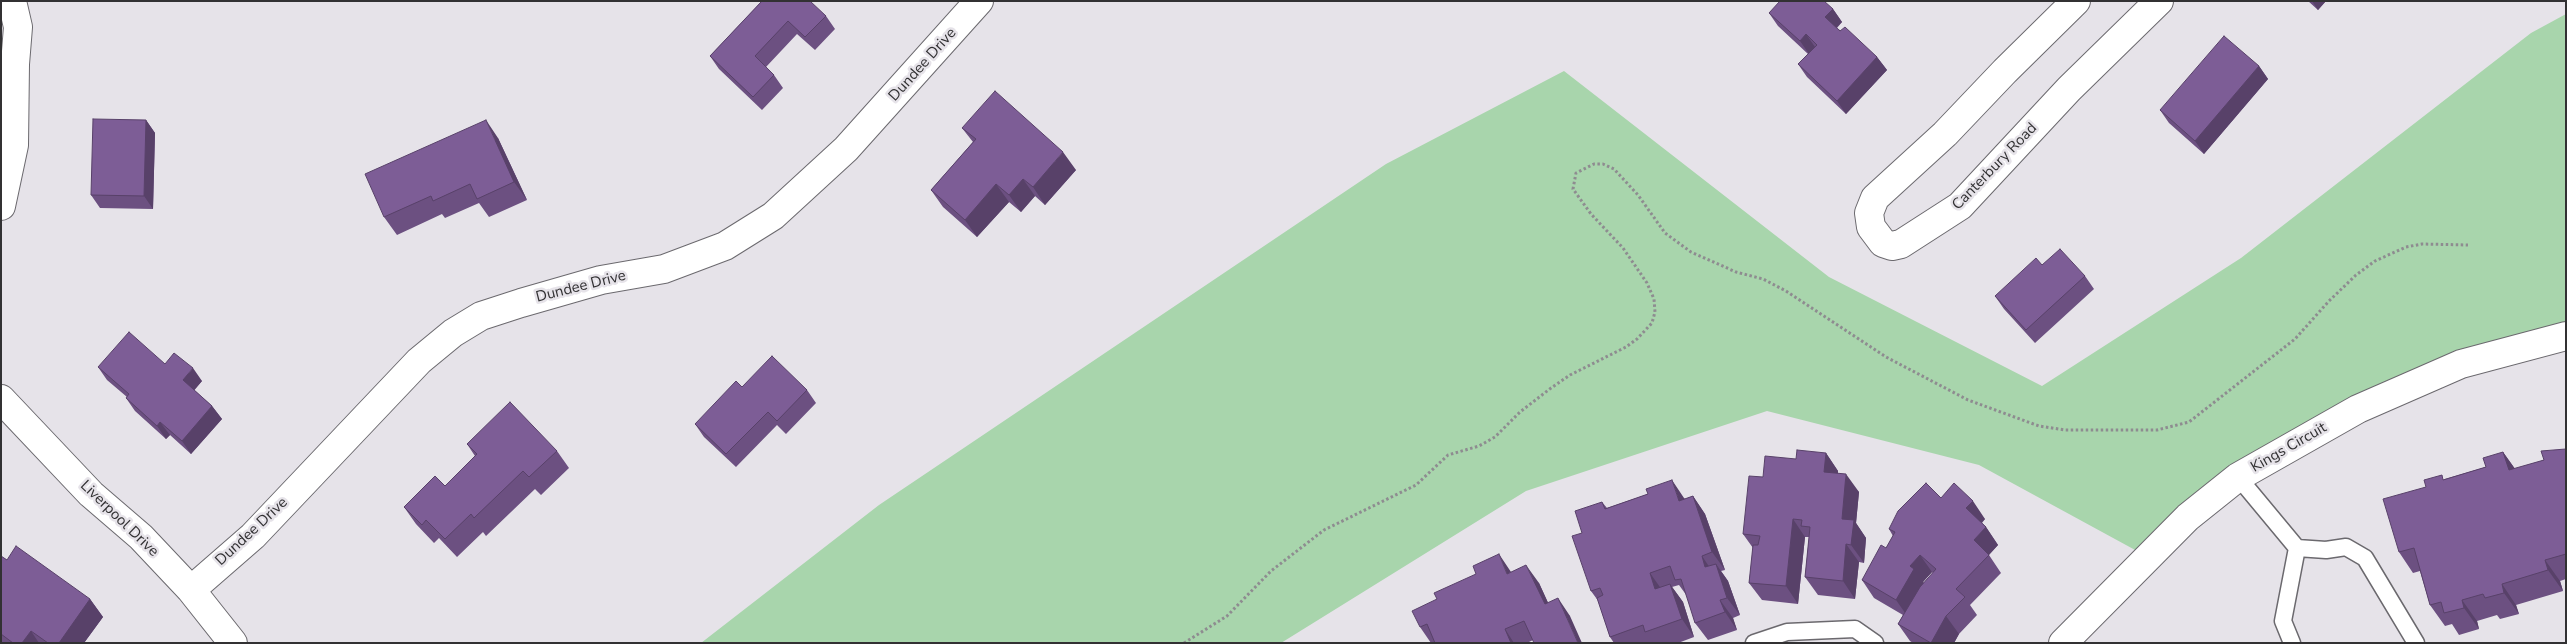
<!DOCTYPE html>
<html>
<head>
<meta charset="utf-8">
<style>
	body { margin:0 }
	#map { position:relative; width:2567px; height:644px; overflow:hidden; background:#e6e3e9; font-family:"Nunito Sans",sans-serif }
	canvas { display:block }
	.frame { position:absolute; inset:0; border:2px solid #323133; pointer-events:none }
</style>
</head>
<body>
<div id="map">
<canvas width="2567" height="644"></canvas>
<div class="frame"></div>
</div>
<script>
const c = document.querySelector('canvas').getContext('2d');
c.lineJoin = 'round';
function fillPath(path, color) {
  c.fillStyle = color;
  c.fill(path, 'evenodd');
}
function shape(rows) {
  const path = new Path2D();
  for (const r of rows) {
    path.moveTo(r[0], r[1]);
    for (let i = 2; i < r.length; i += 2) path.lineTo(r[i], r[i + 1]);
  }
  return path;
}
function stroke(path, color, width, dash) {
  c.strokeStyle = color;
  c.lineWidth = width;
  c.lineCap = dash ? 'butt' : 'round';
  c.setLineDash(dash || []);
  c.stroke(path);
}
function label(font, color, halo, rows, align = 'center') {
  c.font = font + ' "Nunito Sans",sans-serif';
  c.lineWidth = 5;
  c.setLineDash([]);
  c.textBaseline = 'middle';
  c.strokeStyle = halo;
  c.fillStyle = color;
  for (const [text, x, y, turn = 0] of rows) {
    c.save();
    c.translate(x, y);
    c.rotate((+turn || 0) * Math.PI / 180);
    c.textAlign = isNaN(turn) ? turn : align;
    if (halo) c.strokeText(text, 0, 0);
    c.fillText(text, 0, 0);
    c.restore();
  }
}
fillPath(shape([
	[2566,14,2566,340,2403,396,2263,471,2148,557,1979,465,1767,411,1526,491,1281,643,701,643,879,505,1386,164,1564,71,1829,277,2042,386,2241,258,2531,33]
]), '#a8d5ac');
const lane = shape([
	[2238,477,2297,548,2326,550,2346,547,2365,558,2416,643],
	[1754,643,1787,632,1855,629,1875,643],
	[2292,643,2283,621,2297,548]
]);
const street = shape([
	[2076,1,2005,71,1945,134,1875,198,1869,213,1871,227,1883,243,1892,246,1901,244,1960,206,2069,89,2159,1],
	[8,79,15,64,18,27,12,1],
	[1,206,14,145,15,64],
	[1,399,91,494,141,537,191,590,233,643],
	[191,590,253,536,419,361,453,333,481,316,521,303,601,280,664,269,725,246,773,216,846,149,979,1],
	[2063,643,2188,517,2238,477,2358,409,2461,364,2566,336]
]);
stroke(lane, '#6b696e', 19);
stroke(street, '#6b696e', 30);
stroke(shape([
	[1184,643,1227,616,1271,571,1324,530,1416,485,1448,455,1479,446,1495,437,1520,412,1551,388,1570,375,1626,347,1637,339,1652,323,1655,312,1654,299,1647,283,1623,248,1591,214,1573,189,1576,173,1594,164,1603,164,1614,169,1638,195,1665,233,1691,252,1736,272,1763,279,1786,291,1886,357,1968,400,2039,426,2065,430,2157,430,2189,422,2295,339,2329,301,2356,275,2375,261,2406,247,2422,244,2468,245]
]), '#8e8c90', 3, [2.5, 2.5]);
stroke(lane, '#fff', 16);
stroke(street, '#fff', 28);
fillPath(shape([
	[762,1,826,16,835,29,815,50,797,34,766,67,774,75,783,88,762,110,719,69,710,56],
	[2308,1,2326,1,2318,10],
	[1833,9,1842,22,1837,28,1877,57,1887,70,1846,114,1807,77,1798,64,1808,54,1778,26,1769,13],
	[2259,66,2268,79,2204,154,2169,123,2160,110],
	[146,120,155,133,153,209,100,208,91,195],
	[962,128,1076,170,1045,205,1035,196,1021,212,1009,202,977,237,943,207,931,190,973,142],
	[498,138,527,200,489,217,479,203,445,218,442,214,397,235,384,217],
	[2042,265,2085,276,2094,289,2035,343,2004,309,1995,296],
	[165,364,202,381,194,390,212,406,222,419,191,454,170,435,166,439,135,411,126,398,127,397,107,380,98,367],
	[742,387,807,390,816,403,786,434,777,425,736,467,704,437,695,424],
	[467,444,557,451,569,468,541,495,535,489,486,536,483,532,457,557,439,538,434,543,416,524,404,507,445,486,475,456],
	[2566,449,2566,579,2560,581,2563,591,2516,605,2519,614,2500,619,2497,615,2477,621,2479,629,2459,635,2452,624,2445,626,2430,605,2420,571,2413,573,2399,552,2426,487,2445,479,2486,467,2503,452,2515,469,2544,460],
	[1826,453,1838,471,1838,473,1859,492,1856,523,1866,538,1864,563,1859,562,1855,599,1818,595,1805,577,1809,537,1805,537,1798,604,1762,600,1749,583,1753,548,1743,534,1763,477,1796,459],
	[1648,494,1684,498,1685,499,1693,496,1705,514,1725,570,1721,571,1728,581,1740,615,1733,618,1737,630,1708,640,1695,623,1687,596,1679,585,1672,587,1683,602,1694,637,1678,643,1614,643,1610,637,1599,602,1591,591,1582,533,1602,502,1607,508],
	[1941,498,1985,519,1982,523,1986,527,1998,545,1989,555,2001,573,1970,605,1977,615,1959,634,1954,643,1913,643,1910,641,1898,624,1903,615,1874,598,1862,580,1886,548,1893,536,1889,529],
	[1932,572,1933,573,1924,583,1923,582],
	[1,556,7,560,90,599,103,617,84,643,1,643],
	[1511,572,1539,583,1548,603,1570,616,1533,640,1527,643,1431,643,1420,627,1437,599]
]), '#6c5081');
fillPath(shape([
	[2312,1,2326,1,2318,10],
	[1833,9,1842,22,1834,30,1825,17],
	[1806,34,1815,47,1809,54,1800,41],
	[1877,57,1887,70,1846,114,1837,101],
	[2259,66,2268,79,2204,154,2195,141],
	[146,120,155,133,153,209,144,196],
	[486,120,498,138,527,200,514,182],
	[1063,152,1076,170,1045,205,1033,187],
	[1023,179,1035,196,1021,212,1009,195],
	[996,184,1009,202,977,237,965,220],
	[193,368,202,381,192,393,183,380],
	[212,406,222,419,191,454,182,441],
	[160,422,170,435,166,439,157,426],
	[2503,452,2518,473,2509,470],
	[1826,453,1838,471,1836,490,1824,472],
	[1846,474,1859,492,1856,523,1866,538,1864,563,1851,545,1842,519],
	[1672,480,1684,498,1692,519,1679,501],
	[1693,496,1705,514,1725,570,1712,552],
	[1973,501,1985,519,1978,526,1966,508],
	[1793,519,1805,537,1798,604,1786,586],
	[1986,527,1998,545,1986,558,1974,540],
	[1846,544,1859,562,1855,599,1843,581],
	[1499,554,1511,572,1507,574],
	[1920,555,1932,572,1923,582,1927,587,1908,617,1896,600,1910,566],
	[1702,556,1714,574,1705,567],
	[2545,560,2560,581,2563,591,2548,570],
	[1716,564,1728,581,1740,615,1727,598],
	[1526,565,1539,583,1557,622,1545,604],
	[1650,573,1662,590,1655,589],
	[1670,584,1683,602,1694,637,1682,619],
	[2502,584,2516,605,2519,614,2504,593],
	[1558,598,1570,616,1582,643,1578,643],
	[90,599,103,617,84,643,59,643],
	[1720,600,1733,618,1737,630,1725,612],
	[2462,600,2477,621,2479,629,2464,608],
	[1946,616,1959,634,1954,643,1931,643],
	[1505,629,1514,643,1511,643],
	[31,631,39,643,22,643]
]), '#584169');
const building = shape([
	[762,1,810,1,826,16,805,37,788,21,755,56,774,75,753,97,710,56,762,1],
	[1780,1,1824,1,1833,9,1825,17,1840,31,1845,27,1877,57,1837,101,1798,64,1817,45,1806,34,1800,41,1769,13,1780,1],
	[2224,36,2259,66,2195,141,2160,110,2224,36],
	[995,91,1063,152,1033,187,1023,179,1009,195,996,184,965,220,931,190,976,139,962,128,995,91],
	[93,119,146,120,144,196,91,195,93,119],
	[486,120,514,182,477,199,470,184,433,201,431,196,384,217,365,174,486,120],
	[2060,249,2085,276,2026,330,1995,296,2036,258,2042,265,2060,249],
	[129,332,165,364,174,353,193,368,183,380,212,406,182,441,160,422,157,426,126,398,129,394,98,367,129,332],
	[772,356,807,390,777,421,768,412,726,454,695,424,736,381,742,387,772,356],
	[510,402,557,451,529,477,523,471,474,518,471,514,445,539,426,520,422,525,404,507,435,476,445,486,477,454,467,444,510,402],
	[2566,449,2566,554,2545,560,2548,570,2502,584,2504,593,2485,598,2483,594,2462,600,2464,608,2444,613,2441,602,2430,605,2414,548,2399,552,2383,499,2426,487,2424,480,2442,475,2443,480,2486,467,2483,458,2503,452,2509,470,2544,460,2541,451,2566,449],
	[1797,450,1826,453,1824,472,1846,474,1842,519,1854,520,1851,545,1846,544,1843,581,1805,577,1810,527,1801,526,1802,520,1793,519,1786,586,1749,583,1753,545,1758,545,1760,536,1743,534,1749,476,1763,477,1765,456,1796,459,1797,450],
	[1672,480,1679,501,1693,496,1712,552,1702,556,1705,567,1716,564,1727,598,1720,600,1725,612,1695,623,1681,579,1675,580,1670,566,1650,573,1655,589,1670,584,1682,619,1645,632,1643,625,1610,637,1597,598,1603,595,1600,588,1591,591,1572,536,1582,533,1575,511,1602,502,1605,509,1648,494,1646,489,1672,480],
	[1926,483,1941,498,1954,483,1973,501,1966,508,1986,527,1974,540,1989,555,1956,589,1965,597,1946,616,1931,643,1898,624,1920,587,1936,569,1920,555,1910,566,1914,569,1896,600,1862,580,1881,545,1886,548,1895,532,1889,529,1898,511,1926,483],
	[16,546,90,599,59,643,48,643,31,631,22,643,13,643,1,634,1,556,7,560,16,546],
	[1499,554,1507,574,1526,565,1545,604,1558,598,1578,643,1534,643,1524,621,1505,629,1511,643,1435,643,1427,624,1420,627,1412,611,1437,599,1434,593,1476,574,1473,566,1499,554]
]);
fillPath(building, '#7d5d96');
stroke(building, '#584169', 1);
label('15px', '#323133', '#e6e3e9', [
	["Dundee Drive",923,65,-48],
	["Canterbury Road",1995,167,-46],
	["Dundee Drive",581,287,-14],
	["Kings Circuit",2289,448,-30],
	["Liverpool Drive",119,519,44],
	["Dundee Drive",252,532,-43]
]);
</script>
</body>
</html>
